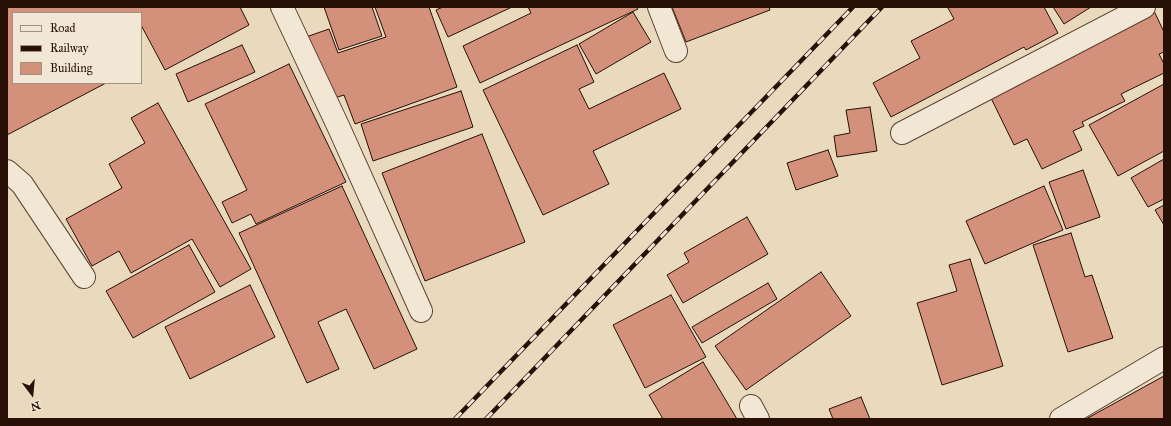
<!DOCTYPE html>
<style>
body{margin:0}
#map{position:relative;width:1171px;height:426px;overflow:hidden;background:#eadabd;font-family:"IM FELL Great Primer",serif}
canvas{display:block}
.frame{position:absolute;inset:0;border:8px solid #291007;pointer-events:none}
.legend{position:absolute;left:12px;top:12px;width:130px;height:72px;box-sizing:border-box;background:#f1e7d4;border:1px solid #a19182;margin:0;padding:5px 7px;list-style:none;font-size:12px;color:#291007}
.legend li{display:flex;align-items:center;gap:8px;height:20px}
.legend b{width:20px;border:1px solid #a19182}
.north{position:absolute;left:12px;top:374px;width:40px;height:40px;-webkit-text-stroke:3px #f1e7d4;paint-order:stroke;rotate:164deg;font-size:11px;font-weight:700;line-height:16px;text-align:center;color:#291007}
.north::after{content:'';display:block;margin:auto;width:14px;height:18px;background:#291007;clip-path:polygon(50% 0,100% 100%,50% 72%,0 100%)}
</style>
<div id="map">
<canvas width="1171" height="426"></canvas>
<div class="frame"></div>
<ul class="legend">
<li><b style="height:5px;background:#f1e7d4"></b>Road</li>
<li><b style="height:5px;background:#291007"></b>Railway</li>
<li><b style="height:11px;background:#d3907b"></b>Building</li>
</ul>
<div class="north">N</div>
</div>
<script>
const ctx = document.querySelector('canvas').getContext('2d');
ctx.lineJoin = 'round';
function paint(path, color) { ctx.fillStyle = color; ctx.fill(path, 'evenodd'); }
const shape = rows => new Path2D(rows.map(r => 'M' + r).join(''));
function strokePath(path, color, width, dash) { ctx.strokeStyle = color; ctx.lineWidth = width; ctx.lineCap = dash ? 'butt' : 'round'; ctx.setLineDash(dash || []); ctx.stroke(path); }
const building = shape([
 [7,7,240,7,249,25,165,70,141,25,141,13,135,13,134,12,133,13,13,13,13,83,106,83,7,135,7,7],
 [324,7,372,7,382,36,339,50,324,7],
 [375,7,429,7,457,87,355,124,344,95,328,100,306,37,329,29,338,53,386,37,375,7],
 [443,7,512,7,448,37,436,10,443,7],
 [528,7,637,7,638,9,480,83,463,46,531,13,528,7],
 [672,7,769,7,770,10,686,42,672,7],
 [949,7,1044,7,1058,33,1026,50,1024,47,891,117,873,83,920,58,911,41,954,19,948,8,949,7],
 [1053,7,1091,7,1064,24,1053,7],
 [1154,11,1164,32,1164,52,1159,54,1164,64,1164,73,1121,94,1125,101,1082,122,1084,126,1073,131,1082,150,1042,169,1027,139,1014,145,989,94,1154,11],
 [633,12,651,42,596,74,579,44,633,12],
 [242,45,255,72,188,102,176,74,242,45],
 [577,45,594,82,579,89,589,109,664,73,681,109,593,151,609,184,543,215,483,90,577,45],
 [289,64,346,182,256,224,251,214,232,223,222,202,247,190,205,104,289,64],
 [1164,84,1164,151,1118,176,1089,125,1164,84],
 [461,91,473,127,373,161,361,124,461,91],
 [158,103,251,269,220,287,192,239,131,273,119,251,92,266,66,219,122,188,109,164,145,143,131,118,158,103],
 [870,107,877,151,837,157,834,136,850,133,846,110,870,107],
 [482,134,525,242,425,281,382,173,482,134],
 [828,150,838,176,796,190,787,163,828,150],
 [1164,159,1164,199,1148,207,1131,178,1164,159],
 [1083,170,1100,217,1066,229,1049,182,1083,170],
 [342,186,417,349,374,369,346,309,318,322,339,369,307,383,239,233,342,186],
 [1044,186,1063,230,985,264,966,221,1044,186],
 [1164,205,1164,225,1155,210,1164,205],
 [747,217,768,254,683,303,667,275,689,262,684,253,747,217],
 [1071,233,1085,277,1092,275,1113,338,1068,352,1033,245,1071,233],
 [189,245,215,292,133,338,106,291,189,245],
 [970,259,1003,366,942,385,917,303,957,291,949,265,970,259],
 [821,272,851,316,746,390,715,346,821,272],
 [768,283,777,299,702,343,692,327,768,283],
 [250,285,275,337,190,379,165,327,250,285],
 [671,295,706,357,645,388,613,325,671,295],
 [703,362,737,419,663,419,649,395,703,362],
 [1164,376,1164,419,1086,419,1164,376],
 [861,397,870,419,833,419,829,409,861,397]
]);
paint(building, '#d3907b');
strokePath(building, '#291007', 1);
const street = shape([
 [282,7,339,128,421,311],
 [659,7,676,51],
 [902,133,1144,7],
 [7,171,22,184,84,277],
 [751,406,758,419],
 [1061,419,1164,358]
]);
strokePath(street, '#594234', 24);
strokePath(street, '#f1e7d4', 22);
const rail = shape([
 [455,419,853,7],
 [486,419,882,7]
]);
strokePath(rail, '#291007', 4.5);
strokePath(rail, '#f1e7d4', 3, [9]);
</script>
